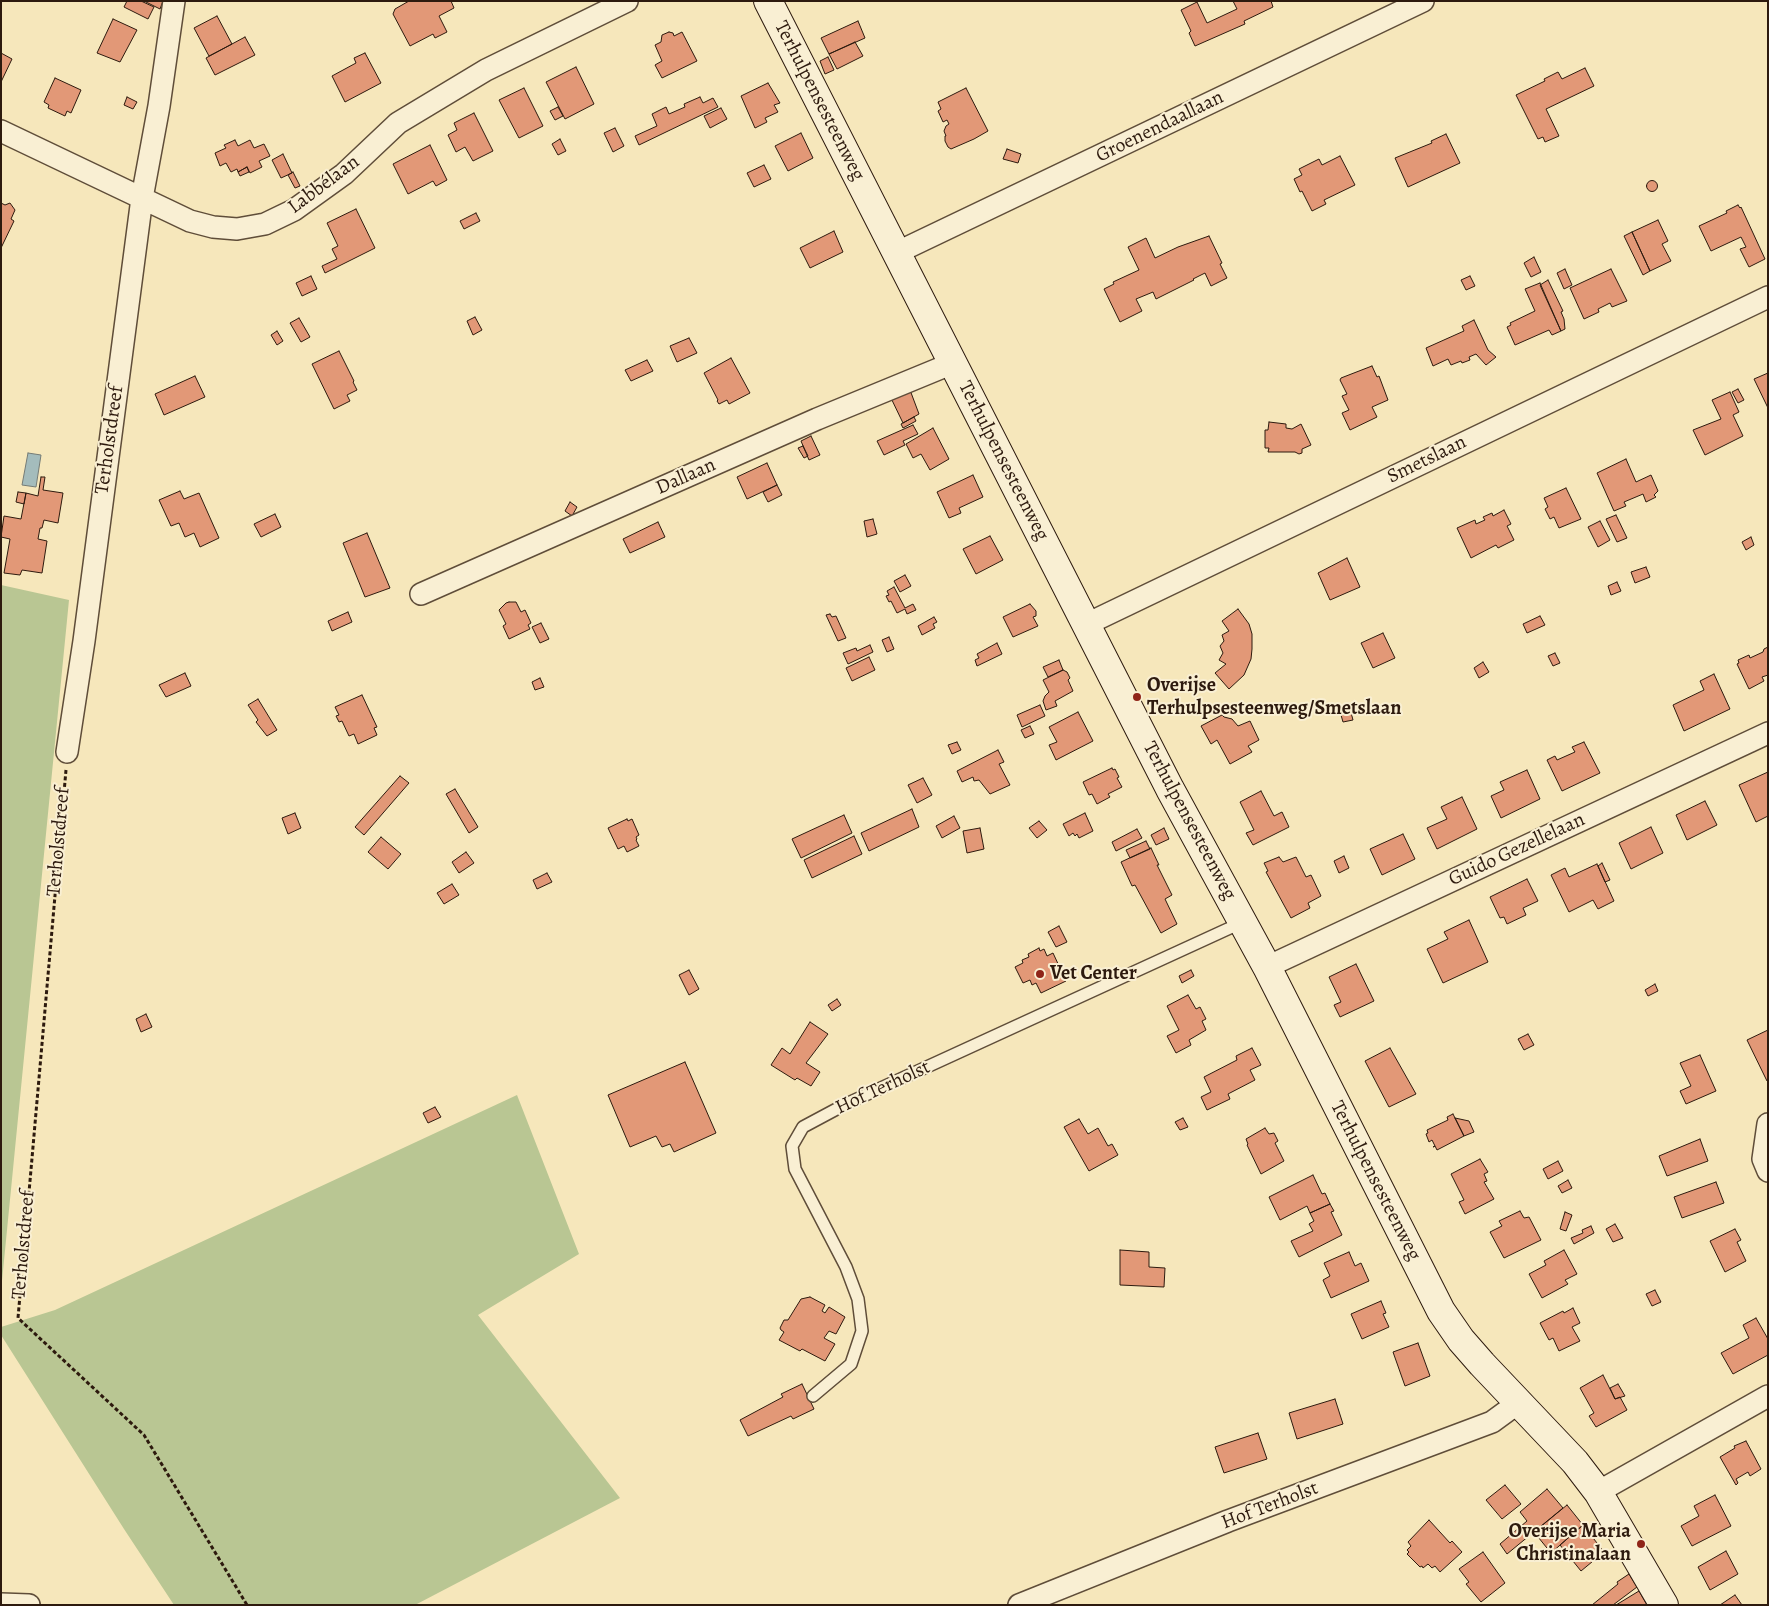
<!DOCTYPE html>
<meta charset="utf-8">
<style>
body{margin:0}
#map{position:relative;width:1769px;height:1606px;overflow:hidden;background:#f6e7bb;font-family:Alegreya,serif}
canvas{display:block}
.frame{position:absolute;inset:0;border:2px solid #2d1a0e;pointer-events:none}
</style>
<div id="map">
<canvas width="1769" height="1606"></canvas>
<div class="frame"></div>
</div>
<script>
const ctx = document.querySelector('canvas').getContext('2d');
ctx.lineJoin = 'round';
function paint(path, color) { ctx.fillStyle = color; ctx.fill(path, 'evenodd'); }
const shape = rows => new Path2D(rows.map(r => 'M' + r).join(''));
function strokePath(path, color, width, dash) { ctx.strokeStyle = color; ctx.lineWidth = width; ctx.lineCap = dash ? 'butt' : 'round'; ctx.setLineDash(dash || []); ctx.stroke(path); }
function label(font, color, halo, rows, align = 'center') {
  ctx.font = font + ' Alegreya,serif'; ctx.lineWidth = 4; ctx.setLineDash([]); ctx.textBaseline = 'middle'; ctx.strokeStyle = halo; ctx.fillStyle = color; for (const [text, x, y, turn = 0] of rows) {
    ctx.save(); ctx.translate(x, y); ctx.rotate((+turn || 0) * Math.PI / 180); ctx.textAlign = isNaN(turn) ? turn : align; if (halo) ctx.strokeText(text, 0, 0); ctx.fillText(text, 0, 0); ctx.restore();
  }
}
paint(shape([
 [1,585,69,600,1,1291],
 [517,1095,579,1254,478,1315,620,1498,415,1605,174,1605,124,1529,1,1335,1,1327,55,1310]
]), '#b9c693');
const water = shape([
 [28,453,41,455,36,487,22,485,28,453]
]);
paint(water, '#a4bcbc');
strokePath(water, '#747b76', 1);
const building = shape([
 [127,1,141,1,154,7,148,19,124,7,127,1],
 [144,1,163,1,160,9,144,1],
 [409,1,451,1,454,8,439,16,447,32,435,38,433,34,410,46,393,14,395,9,409,1],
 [1233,1,1271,1,1273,7,1244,21,1245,24,1195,46,1189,33,1191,31,1181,10,1197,2,1207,23,1237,9,1233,1],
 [217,16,232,44,209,56,194,28,217,16],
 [113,19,137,30,120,62,97,53,113,19],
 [858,21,865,38,829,54,821,38,858,21],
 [669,32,673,33,674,36,682,32,697,61,662,78,655,65,662,61,655,45,661,42,662,35,669,32],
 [245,37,255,55,215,75,206,58,245,37],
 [855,42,863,56,837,69,829,54,855,42],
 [1,53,12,59,1,82,1,53],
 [365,53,381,83,345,102,332,76,356,63,354,58,365,53],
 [828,57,834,70,825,74,820,61,828,57],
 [576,67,594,104,565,119,546,82,576,67],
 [1585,68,1594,86,1546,109,1559,136,1545,142,1543,137,1538,139,1516,95,1545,81,1544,79,1558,72,1562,79,1585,68],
 [55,78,81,90,71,113,67,111,65,116,48,108,49,105,44,102,55,78],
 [768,83,780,103,774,105,778,112,765,118,767,122,755,128,741,96,768,83],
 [524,88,543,126,519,138,499,100,524,88],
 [966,88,988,131,974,139,951,149,948,147,945,141,945,136,946,136,944,131,946,126,949,124,947,120,943,122,938,111,941,109,938,102,966,88],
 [127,97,137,102,133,109,124,105,127,97],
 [700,97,703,103,713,98,718,107,639,145,635,136,657,126,652,114,666,107,669,114,685,107,684,104,700,97],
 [558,107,563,116,555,120,550,111,558,107],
 [721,108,727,119,710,128,704,116,721,108],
 [474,113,493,151,473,161,465,147,456,152,448,135,457,130,454,123,474,113],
 [615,128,624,146,613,152,604,133,615,128],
 [801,133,813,158,788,171,775,146,801,133],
 [1446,134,1460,163,1408,187,1395,158,1432,143,1431,141,1446,134],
 [560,139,566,151,558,155,552,144,560,139],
 [235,140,238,146,250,140,254,148,264,144,270,156,259,161,262,167,250,173,247,167,238,172,237,169,231,172,226,163,220,166,215,153,226,148,224,145,235,140],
 [430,145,447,180,436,186,433,181,408,194,393,164,430,145],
 [1007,149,1021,154,1018,163,1003,159,1007,149],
 [283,154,292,173,281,178,272,160,283,154],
 [1340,156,1355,185,1324,200,1326,204,1312,211,1302,191,1300,192,1294,179,1302,175,1299,169,1319,159,1322,165,1340,156],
 [764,165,771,179,754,187,747,173,764,165],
 [247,167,249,172,240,176,238,172,247,167],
 [293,172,300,186,295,188,288,175,293,172],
 '1646.5 186a5.5 5.5 0 1 1 11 0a5.5 5.5 0 1 1-11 0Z',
 [1,203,5,205,10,203,15,210,11,219,14,221,1,248,1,203],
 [1738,205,1740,208,1741,207,1765,259,1749,267,1740,249,1746,247,1741,237,1711,251,1699,226,1727,213,1726,211,1738,205],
 [356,209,375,248,325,273,322,266,337,259,332,249,338,246,327,223,356,209],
 [476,213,480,221,464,229,460,221,476,213],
 [1658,220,1668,241,1662,244,1671,261,1650,271,1632,232,1658,220],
 [834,231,843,252,810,268,800,248,834,231],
 [1632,232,1650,271,1643,275,1624,236,1632,232],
 [1209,236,1222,263,1220,264,1227,278,1211,286,1205,273,1193,279,1194,280,1156,299,1153,292,1136,299,1142,311,1120,322,1104,289,1114,284,1113,282,1139,270,1128,247,1146,238,1155,258,1178,247,1209,236],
 [1534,257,1541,272,1531,277,1524,263,1534,257],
 [1565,269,1572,285,1564,289,1557,273,1565,269],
 [1611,269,1627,301,1612,307,1610,303,1598,309,1599,312,1584,319,1570,288,1611,269],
 [311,276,317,289,302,296,296,283,311,276],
 [1470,276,1475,286,1466,290,1461,280,1470,276],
 [1548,280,1563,311,1561,312,1564,319,1565,329,1561,331,1540,285,1548,280],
 [1540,283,1561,331,1552,335,1549,330,1515,345,1507,327,1511,325,1510,323,1535,311,1525,289,1540,283],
 [475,317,482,330,473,335,467,321,475,317],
 [299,318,310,337,301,342,290,323,299,318],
 [1474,320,1488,350,1496,357,1486,365,1476,354,1469,357,1470,360,1462,363,1461,361,1451,365,1448,359,1433,366,1426,348,1464,331,1462,326,1474,320],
 [277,331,283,341,277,345,271,335,277,331],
 [689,338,697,353,677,362,670,346,689,338],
 [339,351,354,381,353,382,357,390,347,395,350,401,334,409,312,364,339,351],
 [731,358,750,393,729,404,727,400,719,404,717,401,718,400,704,373,731,358],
 [647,360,653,371,631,381,625,370,647,360],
 [1372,366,1377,377,1379,376,1388,400,1372,407,1377,417,1350,430,1342,413,1349,410,1342,396,1347,394,1340,380,1341,378,1372,366],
 [1768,373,1768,408,1754,379,1768,373],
 [195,376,205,397,164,415,155,394,195,376],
 [1738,389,1744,400,1738,403,1732,392,1738,389],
 [910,390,919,414,903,423,890,396,910,390],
 [1730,392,1739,412,1733,415,1743,436,1705,455,1693,430,1721,419,1712,400,1730,392],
 [914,417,916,421,903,428,901,424,914,417],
 [1269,422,1286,424,1286,428,1292,429,1301,424,1311,445,1302,449,1302,453,1299,454,1295,452,1268,452,1269,448,1265,448,1265,430,1268,430,1269,422],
 [913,425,918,434,903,441,905,445,884,455,877,441,913,425],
 [933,428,949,459,930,470,921,454,913,458,906,444,933,428],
 [811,436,820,455,809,460,801,441,811,436],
 [803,446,808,456,804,458,798,448,803,446],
 [1626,459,1636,482,1651,475,1658,491,1654,495,1656,497,1646,502,1643,494,1624,502,1626,506,1614,511,1597,473,1626,459],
 [767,463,777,485,747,499,737,477,767,463],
 [973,475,983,497,959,508,961,513,949,518,937,492,973,475],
 [41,477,45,477,43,490,63,493,58,523,44,520,42,528,40,528,38,539,47,541,42,573,22,570,20,575,4,573,10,539,1,537,4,516,21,519,26,493,38,496,41,477],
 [777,485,782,495,768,502,763,492,777,485],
 [1566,488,1581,519,1559,528,1554,517,1550,519,1545,509,1548,507,1544,498,1566,488],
 [180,491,184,499,199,493,219,538,200,547,194,533,185,537,179,523,171,526,159,500,180,491],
 [18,492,26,493,24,504,16,502,18,492],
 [570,502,577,507,572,516,565,511,570,502],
 [1504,510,1511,524,1507,526,1514,540,1498,548,1496,545,1471,558,1457,528,1475,520,1476,524,1485,520,1483,517,1492,513,1493,516,1504,510],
 [275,514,281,527,261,537,254,524,275,514],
 [1616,515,1627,538,1617,542,1606,519,1616,515],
 [873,519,877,534,867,537,864,521,873,519],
 [1600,521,1610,540,1598,547,1588,527,1600,521],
 [658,522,665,537,630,553,623,539,658,522],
 [367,533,390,588,365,597,343,543,367,533],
 [990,536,1003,560,976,574,963,549,990,536],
 [1751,537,1754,545,1746,550,1742,542,1751,537],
 [1347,558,1360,587,1330,600,1318,573,1347,558],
 [1646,567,1650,577,1635,583,1631,572,1646,567],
 [905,575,911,586,900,592,894,581,905,575],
 [1617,582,1621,591,1611,595,1608,586,1617,582],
 [894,587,905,608,913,604,916,610,907,614,905,609,897,613,891,601,889,602,886,596,889,595,887,591,894,587],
 [509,602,516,602,521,612,525,610,531,623,528,625,530,629,509,639,503,626,506,624,499,610,506,603,509,602],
 [1030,604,1036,611,1036,616,1033,617,1038,626,1013,637,1003,617,1030,604],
 [1238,609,1249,624,1252,634,1252,649,1251,659,1244,675,1229,689,1215,673,1226,664,1219,660,1223,653,1220,646,1224,641,1222,635,1229,631,1222,621,1238,609],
 [348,612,352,622,332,631,328,621,348,612],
 [830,614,832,617,836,616,846,638,838,641,826,615,830,614],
 [1540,616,1545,625,1527,633,1523,624,1540,616],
 [934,617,937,622,933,624,935,628,922,635,918,626,934,617],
 [541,623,549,639,540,643,532,627,541,623],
 [1383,633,1395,658,1373,668,1361,643,1383,633],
 [889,637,894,649,887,652,882,640,889,637],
 [997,643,1002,654,977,666,975,660,979,658,977,654,997,643],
 [870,645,873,652,848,664,843,653,856,648,857,651,870,645],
 [1768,647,1768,675,1762,677,1764,681,1749,689,1737,664,1739,663,1738,660,1749,655,1750,658,1763,652,1764,649,1768,647],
 [1555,653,1560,663,1553,666,1548,656,1555,653],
 [869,657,875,670,852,681,846,668,869,657],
 [1059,660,1063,670,1048,677,1043,667,1059,660],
 [1483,662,1489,672,1479,678,1474,668,1483,662],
 [1063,670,1067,672,1070,678,1068,680,1073,691,1055,701,1057,706,1046,710,1043,701,1045,696,1049,692,1043,680,1063,670],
 [185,673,191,686,166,697,159,685,185,673],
 [1714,674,1730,709,1684,731,1673,705,1704,690,1700,681,1714,674],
 [540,678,544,687,535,690,532,682,540,678],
 [362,695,377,727,374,728,377,735,358,744,354,734,349,736,342,721,339,722,336,716,339,715,335,707,362,695],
 [258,699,277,730,267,736,256,722,258,720,248,705,258,699],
 [1040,705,1045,716,1022,727,1017,715,1040,705],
 [1349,705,1353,720,1343,722,1339,708,1349,705],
 [1078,712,1093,741,1056,760,1049,745,1057,742,1049,727,1078,712],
 [1222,715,1224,717,1232,719,1238,726,1250,721,1259,740,1248,746,1252,752,1230,764,1217,740,1211,744,1201,726,1222,715],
 [1030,726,1034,734,1025,738,1021,730,1030,726],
 [957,742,961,750,952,754,948,745,957,742],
 [1584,742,1600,773,1562,791,1547,760,1555,756,1557,760,1575,752,1572,747,1584,742],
 [998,750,1004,762,999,764,1010,785,990,794,979,780,974,781,973,777,962,782,957,771,998,750],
 [1112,768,1113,770,1115,769,1119,777,1117,778,1122,787,1108,794,1110,797,1097,804,1092,794,1089,795,1083,782,1112,768],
 [1527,770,1540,799,1501,818,1491,796,1504,790,1500,782,1527,770],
 [1768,772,1768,816,1756,822,1739,785,1768,772],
 [400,776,409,783,364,835,355,827,400,776],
 [923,778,932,795,917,803,908,785,923,778],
 [455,789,478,827,469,833,446,794,455,789],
 [1261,791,1274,816,1282,812,1289,827,1253,845,1246,833,1254,830,1240,802,1261,791],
 [1462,797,1477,829,1437,849,1427,828,1447,819,1441,807,1462,797],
 [1705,801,1717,825,1687,840,1676,815,1705,801],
 [912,809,919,827,869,851,861,833,912,809],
 [295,813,301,828,288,834,282,818,295,813],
 [1085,813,1093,831,1079,838,1077,834,1075,836,1073,833,1069,836,1063,824,1085,813],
 [844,815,852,833,801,858,792,839,844,815],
 [954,816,960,828,942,838,936,826,954,816],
 [627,819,628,821,632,819,639,835,636,837,637,839,636,840,639,846,627,852,624,846,618,849,608,828,627,819],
 [1039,821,1047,830,1037,838,1029,828,1039,821],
 [1651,827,1663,853,1631,869,1619,843,1651,827],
 [980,828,984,849,967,853,963,831,980,828],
 [1164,828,1169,839,1156,845,1151,835,1164,828],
 [1137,829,1142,838,1116,851,1112,842,1137,829],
 [1403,834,1415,859,1382,875,1370,849,1403,834],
 [854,836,862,854,812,878,804,860,854,836],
 [381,837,401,854,388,869,368,852,381,837],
 [1146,841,1150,849,1130,858,1126,850,1146,841],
 [1151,848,1159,865,1157,865,1172,895,1165,899,1177,924,1161,933,1135,885,1132,886,1121,862,1151,848],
 [466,852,474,863,459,873,452,862,466,852],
 [1344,856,1349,868,1339,873,1334,861,1344,856],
 [1279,857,1283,862,1296,857,1306,877,1311,875,1321,896,1308,903,1310,908,1291,918,1266,872,1268,871,1264,863,1279,857],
 [1602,863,1610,880,1605,882,1598,866,1602,863],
 [1597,864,1614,901,1598,909,1593,900,1569,912,1551,875,1565,868,1569,877,1597,864],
 [547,873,552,882,537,889,533,880,547,873],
 [1527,879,1538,901,1523,908,1526,915,1507,924,1504,917,1500,918,1490,897,1527,879],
 [452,884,459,895,444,904,437,893,452,884],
 [1469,920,1488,962,1443,983,1427,949,1448,939,1444,932,1469,920],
 [1059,926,1067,942,1056,947,1048,932,1059,926],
 [1039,948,1040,951,1044,949,1047,956,1053,953,1066,981,1041,993,1036,983,1032,985,1030,980,1023,983,1015,967,1023,963,1022,960,1029,957,1028,954,1039,948],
 [1356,964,1374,1001,1340,1017,1334,1005,1341,1002,1329,977,1356,964],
 [689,970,699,989,689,995,679,975,689,970],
 [1191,970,1194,976,1182,983,1179,976,1191,970],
 [1655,984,1658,991,1648,996,1645,990,1655,984],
 [1188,995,1196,1009,1200,1007,1206,1019,1202,1021,1206,1030,1189,1040,1191,1045,1176,1053,1167,1036,1179,1030,1167,1006,1188,995],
 [837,999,841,1005,832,1011,828,1005,837,999],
 [146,1014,152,1027,141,1032,136,1019,146,1014],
 [810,1022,828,1034,806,1063,820,1072,811,1086,797,1078,795,1080,771,1065,782,1048,790,1054,810,1022],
 [1768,1030,1768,1081,1767,1081,1747,1040,1768,1030],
 [1528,1034,1534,1045,1524,1050,1518,1039,1528,1034],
 [1252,1048,1261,1065,1250,1070,1255,1080,1228,1094,1230,1099,1207,1110,1201,1097,1211,1092,1204,1077,1237,1060,1236,1056,1252,1048],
 [1390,1048,1416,1094,1389,1107,1365,1061,1390,1048],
 [1700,1055,1716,1091,1686,1104,1680,1091,1691,1086,1680,1063,1700,1055],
 [685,1062,716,1133,674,1152,670,1144,662,1147,656,1136,630,1147,608,1095,685,1062],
 [435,1107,441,1117,428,1123,423,1113,435,1107],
 [1453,1114,1464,1136,1437,1150,1435,1146,1433,1147,1435,1146,1432,1140,1429,1142,1426,1134,1428,1133,1427,1130,1448,1120,1447,1117,1453,1114],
 [1183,1118,1188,1127,1180,1130,1175,1122,1183,1118],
 [1455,1118,1469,1121,1474,1132,1464,1136,1455,1118],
 [1079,1119,1088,1134,1098,1128,1108,1146,1112,1144,1118,1155,1089,1171,1064,1127,1079,1119],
 [1265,1128,1269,1134,1274,1133,1278,1141,1275,1143,1284,1161,1261,1174,1247,1145,1248,1144,1246,1139,1265,1128],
 [1700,1139,1708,1161,1667,1176,1659,1156,1700,1139],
 [1480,1159,1488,1172,1484,1174,1487,1181,1484,1182,1494,1199,1465,1214,1459,1202,1464,1200,1451,1174,1480,1159],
 [1558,1161,1563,1171,1548,1179,1543,1169,1558,1161],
 [1313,1175,1322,1194,1325,1193,1330,1204,1310,1213,1307,1206,1280,1220,1269,1197,1313,1175],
 [1568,1180,1572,1188,1562,1193,1558,1186,1568,1180],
 [1716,1182,1724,1203,1682,1218,1674,1197,1716,1182],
 [1330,1204,1334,1211,1331,1212,1342,1235,1299,1257,1291,1241,1313,1231,1309,1224,1314,1221,1310,1213,1330,1204],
 [1520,1211,1524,1218,1529,1217,1541,1240,1504,1258,1490,1232,1502,1226,1499,1221,1520,1211],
 [1565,1212,1572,1215,1566,1231,1560,1229,1565,1212],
 [1615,1224,1623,1238,1613,1242,1606,1229,1615,1224],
 [1591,1226,1594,1233,1574,1244,1571,1238,1583,1233,1582,1230,1591,1226],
 [1735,1229,1741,1240,1737,1242,1746,1261,1725,1272,1710,1241,1735,1229],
 [1120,1250,1149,1252,1149,1267,1165,1268,1164,1287,1120,1285,1120,1250],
 [1564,1250,1577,1274,1565,1280,1568,1284,1542,1298,1529,1274,1546,1265,1544,1261,1564,1250],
 [1349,1252,1355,1266,1361,1263,1369,1281,1331,1298,1323,1280,1330,1276,1324,1263,1349,1252],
 [1655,1290,1661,1302,1652,1306,1646,1294,1655,1290],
 [810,1297,825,1305,822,1311,825,1313,829,1307,845,1317,836,1334,829,1331,824,1338,835,1344,825,1361,802,1349,800,1351,779,1340,784,1332,781,1330,780,1328,784,1320,788,1320,801,1299,810,1297],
 [1381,1301,1386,1313,1383,1314,1389,1327,1362,1339,1351,1314,1381,1301],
 [1573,1308,1580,1323,1572,1327,1580,1341,1559,1351,1553,1338,1549,1340,1540,1323,1563,1311,1564,1313,1573,1308],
 [1756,1318,1768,1339,1768,1355,1733,1374,1721,1353,1749,1338,1743,1325,1756,1318],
 [1418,1343,1430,1376,1405,1386,1393,1352,1418,1343],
 [1603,1375,1615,1399,1620,1397,1627,1410,1596,1427,1589,1416,1594,1413,1580,1388,1603,1375],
 [802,1384,814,1409,793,1419,791,1416,748,1436,740,1420,783,1397,781,1394,802,1384],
 [1618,1384,1625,1396,1615,1399,1610,1388,1618,1384],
 [1335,1399,1343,1424,1297,1439,1289,1413,1335,1399],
 [1258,1433,1267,1459,1224,1473,1215,1447,1258,1433],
 [1746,1441,1761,1469,1750,1476,1748,1472,1736,1479,1738,1483,1736,1485,1720,1457,1735,1448,1734,1446,1746,1441],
 [1505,1485,1521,1504,1502,1519,1486,1500,1505,1485],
 [1547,1489,1563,1508,1507,1554,1500,1544,1527,1521,1520,1512,1547,1489],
 [1715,1495,1731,1526,1692,1546,1681,1526,1699,1516,1694,1506,1715,1495],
 [1567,1505,1583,1525,1551,1553,1534,1532,1567,1505],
 [1429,1520,1450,1543,1452,1541,1462,1552,1440,1572,1435,1566,1432,1568,1428,1564,1423,1568,1422,1566,1420,1567,1407,1554,1409,1552,1407,1550,1411,1546,1408,1542,1429,1520],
 [1583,1525,1604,1552,1581,1571,1560,1545,1583,1525],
 [1726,1551,1738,1574,1710,1590,1698,1567,1726,1551],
 [1483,1552,1505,1583,1481,1602,1466,1584,1469,1582,1459,1569,1483,1552],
 [1629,1574,1637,1587,1613,1605,1592,1605,1618,1584,1617,1582,1629,1574],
 [1639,1591,1647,1605,1616,1605,1639,1591],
 [1735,1595,1742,1605,1720,1605,1735,1595]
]);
paint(building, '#e29877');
strokePath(building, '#2d1a0e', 1);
const lane = shape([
 [813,1396,851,1364,862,1331,858,1299,846,1267,795,1169,792,1146,803,1127,846,1104,1243,922]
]);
const street = shape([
 [1,131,190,221,213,227,237,229,265,224,294,210,344,174,398,123,486,70,627,1],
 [896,253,1423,1],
 [421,594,817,419,953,363],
 [1087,624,1768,297],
 [67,752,84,641,142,198,159,106,174,1],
 [1267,967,1768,733],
 [1768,1124,1763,1159,1768,1171],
 [1598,1492,1768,1396],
 [1,1604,29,1605],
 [1019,1605,1228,1521,1492,1422,1518,1403]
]);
const secondary = shape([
 [768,1,1170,789,1267,967,1441,1311,1461,1340,1482,1364,1575,1462,1598,1492,1664,1605]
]);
strokePath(lane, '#5f4d39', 14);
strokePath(street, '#5f4d39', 24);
strokePath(secondary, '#2d1a0e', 30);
strokePath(shape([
 [66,770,18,1318,144,1435,247,1605]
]), '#2d1a0e', 3, [4, 2.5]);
strokePath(lane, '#f9efd3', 11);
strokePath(street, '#f9efd3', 21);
strokePath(secondary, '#f9efd3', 28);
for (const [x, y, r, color] of [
 [1137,697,5,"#8f2418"],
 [1040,974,5,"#8f2418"],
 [1641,1544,5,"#8f2418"]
]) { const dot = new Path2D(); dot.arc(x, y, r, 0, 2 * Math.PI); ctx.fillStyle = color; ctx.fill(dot); strokePath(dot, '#f9efd3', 2); }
label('20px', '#2d1a0e', '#f9efd3', [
 ["Terhulpensesteenweg",819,101,63],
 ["Groenendaallaan",1160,127,-26],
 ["Labbélaan",324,185,-37],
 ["Terholstdreef",110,440,-82],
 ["Smetslaan",1427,460,-26],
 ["Terhulpensesteenweg",1003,461,63],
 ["Dallaan",686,477,-24],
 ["Terhulpensesteenweg",1189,821,62],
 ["Terholstdreef",59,842,-85],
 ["Guido Gezellelaan",1517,850,-25],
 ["Hof Terholst",883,1088,-25],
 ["Terhulpensesteenweg",1375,1181,63],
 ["Terholstdreef",24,1245,-85],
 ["Hof Terholst",1270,1506,-21]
]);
label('bold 20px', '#2d1a0e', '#f9efd3', [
 ["Overijse",1147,686],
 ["Terhulpsesteenweg/Smetslaan",1147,709],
 ["Vet Center",1050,974],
 ["Overijse Maria",1631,1532,"right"],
 ["Christinalaan",1631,1555,"right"]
], 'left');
</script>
